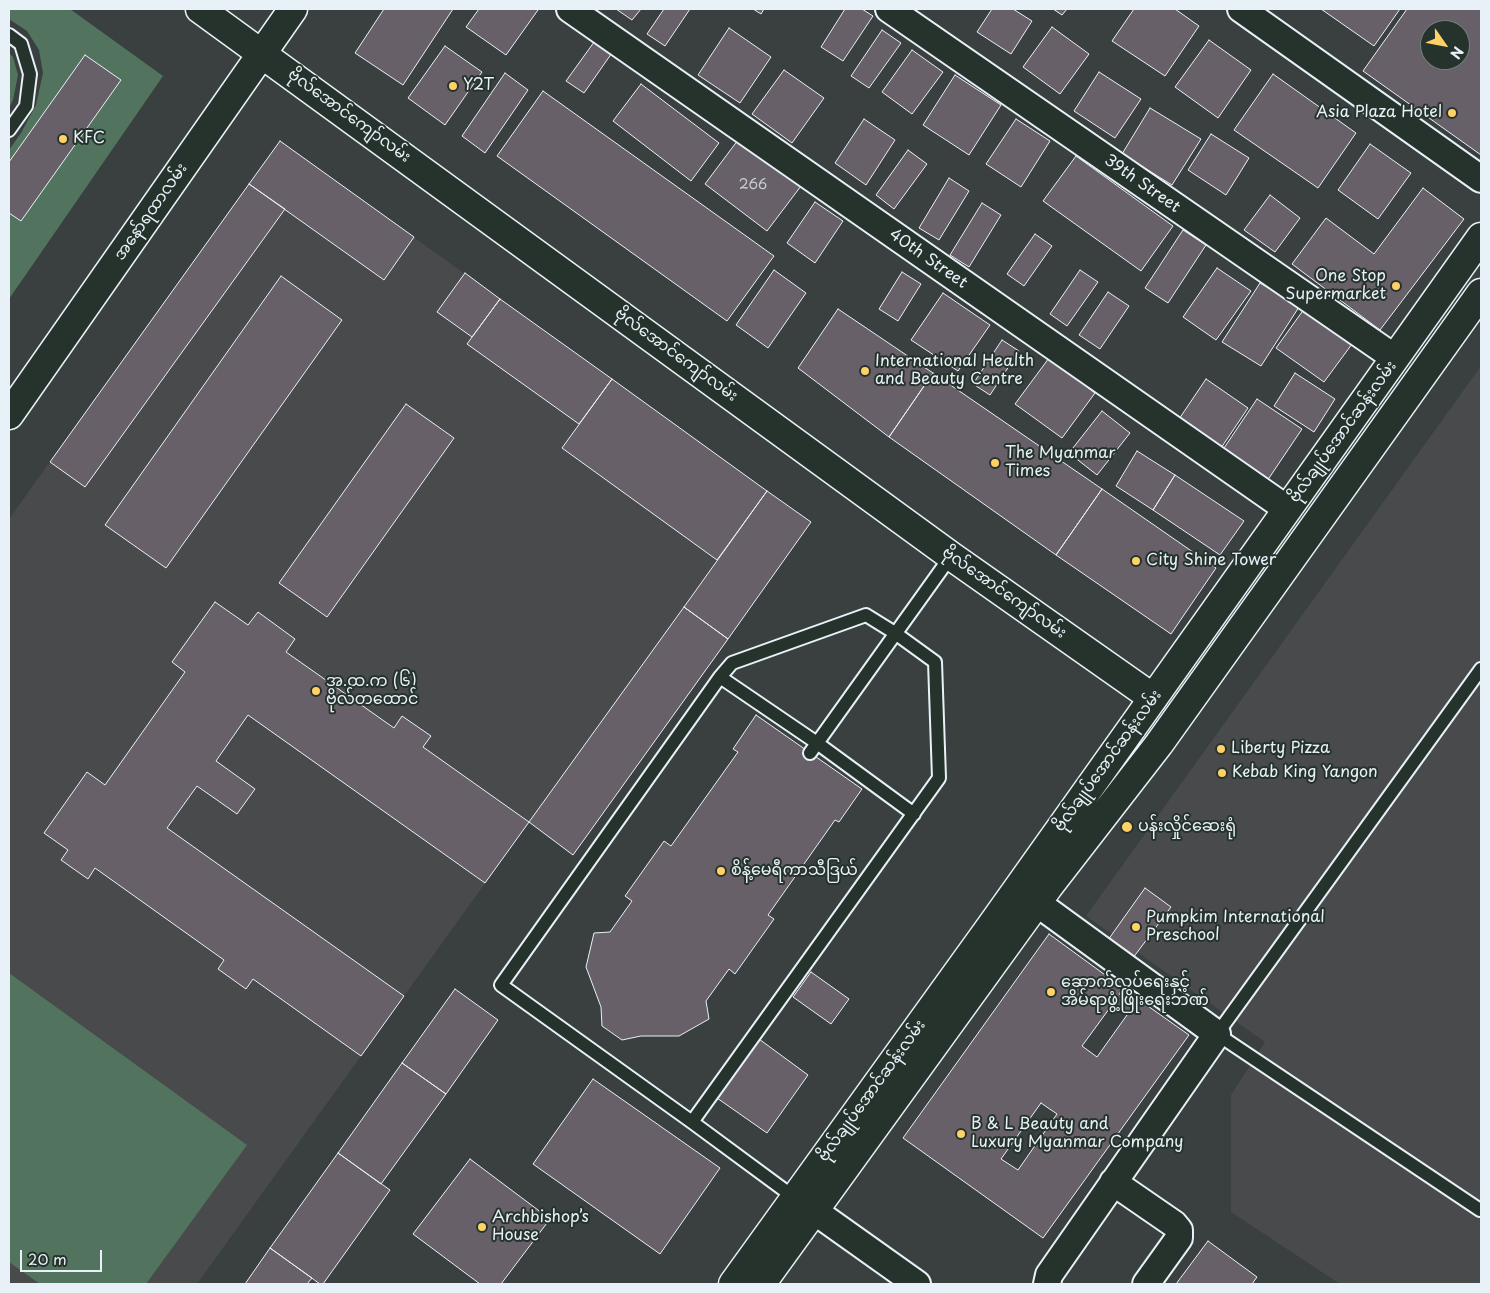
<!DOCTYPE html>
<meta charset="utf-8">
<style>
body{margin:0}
#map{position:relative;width:1490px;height:1293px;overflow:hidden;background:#3a403f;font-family:"Playpen Sans",sans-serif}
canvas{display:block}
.frame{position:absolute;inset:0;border:10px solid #e8f1f8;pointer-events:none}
.north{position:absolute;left:1420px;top:20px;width:50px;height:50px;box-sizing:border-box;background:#26332d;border:1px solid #747f7e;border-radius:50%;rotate:123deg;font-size:14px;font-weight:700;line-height:20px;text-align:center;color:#e8f1f8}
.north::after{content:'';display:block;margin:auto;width:18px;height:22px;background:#ffd166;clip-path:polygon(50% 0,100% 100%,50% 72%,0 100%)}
.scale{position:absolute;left:20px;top:1250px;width:82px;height:22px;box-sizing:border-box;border:2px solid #e8f1f8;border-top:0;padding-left:6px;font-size:15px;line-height:18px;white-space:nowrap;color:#e8f1f8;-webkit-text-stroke:4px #26332d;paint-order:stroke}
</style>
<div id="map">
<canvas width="1490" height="1293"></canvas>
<div class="frame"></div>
<div class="north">N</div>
<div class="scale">20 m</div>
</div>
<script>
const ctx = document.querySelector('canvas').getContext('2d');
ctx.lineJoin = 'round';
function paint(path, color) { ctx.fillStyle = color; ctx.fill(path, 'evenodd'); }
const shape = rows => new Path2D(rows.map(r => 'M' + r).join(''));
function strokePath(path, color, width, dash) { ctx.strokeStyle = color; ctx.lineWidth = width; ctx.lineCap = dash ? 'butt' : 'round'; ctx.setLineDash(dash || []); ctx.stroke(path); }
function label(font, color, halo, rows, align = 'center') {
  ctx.font = font + ' "Playpen Sans","Noto Sans Myanmar",sans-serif'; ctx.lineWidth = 4; ctx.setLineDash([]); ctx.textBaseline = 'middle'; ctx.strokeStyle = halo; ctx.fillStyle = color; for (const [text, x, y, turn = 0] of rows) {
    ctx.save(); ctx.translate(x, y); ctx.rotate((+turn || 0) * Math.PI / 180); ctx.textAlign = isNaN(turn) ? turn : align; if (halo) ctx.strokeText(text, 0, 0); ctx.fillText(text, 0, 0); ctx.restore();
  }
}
paint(shape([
 [280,141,767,491,197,1284,13,1284,9,1281,9,519],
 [1481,366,1481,1284,1340,1284,1231,1212,1231,1095,1265,1042,1086,916]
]), '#484a4b');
paint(shape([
 [9,9,70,9,163,76,9,299,9,150,21,133,36,105,43,73,39,50,27,31,9,19],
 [9,53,13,57,18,75,13,100,9,108],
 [9,973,247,1145,146,1284,40,1284,9,1262]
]), '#52735d');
const building = shape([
 [384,9,453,9,403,85,355,53,384,9],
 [479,9,537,9,538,10,506,55,466,27,479,9],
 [616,9,641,9,632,20,616,9],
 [664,9,690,9,665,46,647,34,664,9],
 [753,9,764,9,761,14,753,9],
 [845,9,862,9,873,16,843,61,821,47,845,9],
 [992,9,1013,9,1032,21,1011,54,977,32,992,9],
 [1053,9,1067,9,1062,15,1053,9],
 [1134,9,1175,9,1199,26,1165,76,1112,41,1134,9],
 [1321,9,1400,9,1374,46,1321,9],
 [1407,9,1481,9,1481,155,1363,71,1407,9],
 [1430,30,1460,30,1460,60,1430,60,1430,30],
 [1052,27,1089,54,1060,94,1023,67,1052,27],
 [729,28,771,57,740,103,698,75,729,28],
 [882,30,901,43,869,88,851,76,882,30],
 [597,38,614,50,584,93,566,81,597,38],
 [1209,40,1251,70,1218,118,1175,87,1209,40],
 [445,46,482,72,445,125,408,98,445,46],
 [912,50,943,72,912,114,882,92,912,50],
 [85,55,121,80,21,221,9,213,9,162,85,55],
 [784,70,824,98,792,143,752,114,784,70],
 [1099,72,1141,99,1115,138,1074,111,1099,72],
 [505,73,528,90,485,153,462,136,505,73],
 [1273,74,1356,133,1318,188,1234,130,1273,74],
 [955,75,1001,105,969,155,923,125,955,75],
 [641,84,719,143,691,181,613,121,641,84],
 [543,91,774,256,727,321,497,156,543,91],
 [1150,108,1201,139,1172,185,1122,154,1150,108],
 [864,119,895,140,866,185,835,163,864,119],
 [1016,119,1050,141,1021,187,986,164,1016,119],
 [1211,134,1249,158,1226,195,1188,170,1211,134],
 [738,140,801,186,767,231,705,184,738,140],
 [280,141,414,237,384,280,249,184,280,141],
 [1370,144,1411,173,1378,219,1338,190,1370,144],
 [908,150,927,164,894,209,876,195,908,150],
 [1076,156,1173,226,1141,271,1043,201,1076,156],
 [949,178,969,191,939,240,919,228,949,178],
 [249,184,285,209,85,487,50,462,249,184],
 [1423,188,1464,219,1380,330,1292,264,1326,218,1374,254,1423,188],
 [1270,195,1300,218,1275,252,1244,230,1270,195],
 [815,202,843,221,815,263,787,243,815,202],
 [982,203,1001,215,969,267,950,255,982,203],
 [1183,230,1206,245,1168,303,1145,288,1183,230],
 [1035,234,1052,246,1024,286,1007,274,1035,234],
 [1217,268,1251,291,1216,340,1183,317,1217,268],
 [774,270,806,293,768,348,736,325,774,270],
 [1080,270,1098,282,1067,326,1050,314,1080,270],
 [902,272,921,284,898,321,879,309,902,272],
 [465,273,500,299,472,337,437,312,465,273],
 [281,276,342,320,166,568,105,525,281,276],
 [1260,283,1299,307,1261,366,1222,342,1260,283],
 [1108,292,1129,306,1100,349,1079,335,1108,292],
 [943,293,990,325,958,371,911,340,943,293],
 [500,299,612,379,579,424,467,344,500,299],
 [1307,305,1355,340,1324,382,1276,348,1307,305],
 [838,309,933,373,889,437,798,368,838,309],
 [1002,340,1019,351,990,395,973,384,1002,340],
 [1049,358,1095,393,1062,438,1015,404,1049,358],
 [933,373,1102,489,1056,555,889,437,933,373],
 [1295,373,1335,399,1314,432,1274,406,1295,373],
 [612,379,767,491,717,560,562,448,612,379],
 [1206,379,1248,408,1219,451,1177,422,1206,379],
 [1257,399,1302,429,1265,484,1220,454,1257,399],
 [406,404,454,438,327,617,279,583,406,404],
 [1102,411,1130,433,1097,475,1069,453,1102,411],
 [1137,451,1175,475,1153,510,1116,486,1137,451],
 [1175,475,1244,521,1220,555,1153,510,1175,475],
 [1102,489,1216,568,1171,634,1056,555,1102,489],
 [767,491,811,522,728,639,684,607,767,491],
 [215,602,248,625,258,612,295,639,286,652,394,728,402,716,431,736,423,747,529,822,485,883,248,715,216,761,255,789,237,814,197,786,167,828,404,996,361,1056,253,979,246,989,218,969,224,960,95,868,88,879,61,860,68,850,44,833,87,772,105,785,185,672,172,662,215,602],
 [684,607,728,639,573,855,529,822,684,607],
 [756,715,862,789,839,822,835,820,768,915,774,919,735,974,729,969,706,1001,709,1019,679,1036,641,1036,622,1040,602,1026,601,1007,586,967,594,933,610,932,632,901,625,896,664,841,671,846,738,752,733,749,756,715],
 [1145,888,1171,907,1127,966,1103,947,1145,888],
 [1049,934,1123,988,1119,994,1133,1005,1138,999,1189,1035,1043,1238,903,1138,1049,934],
 [1112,1005,1127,1015,1097,1057,1082,1046,1112,1005],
 [1041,1103,1057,1114,1018,1170,1001,1159,1041,1103],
 [811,972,849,999,831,1024,793,997,811,972],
 [455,989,498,1020,446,1094,402,1063,455,989],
 [759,1039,808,1075,767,1133,717,1098,759,1039],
 [402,1063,446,1094,381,1184,338,1153,402,1063],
 [593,1079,720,1168,660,1254,533,1164,593,1079],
 [338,1153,390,1190,323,1284,320,1284,270,1248,338,1153],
 [470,1159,550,1219,501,1284,480,1284,413,1234,470,1159],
 [1208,1241,1257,1277,1252,1284,1176,1284,1208,1241],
 [270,1248,312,1278,307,1284,245,1284,270,1248]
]);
paint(building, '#686068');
strokePath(building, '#e8f1f8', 1);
const service = shape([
 [9,35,21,44,30,74,26,106,9,130],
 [720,677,817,743,914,814],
 [810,753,951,556],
 [692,1122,939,778,935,662,895,633,866,615,732,663,720,677,501,985,692,1122,795,1198],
 [1480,1210,1217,1034,1481,669]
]);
const minor = shape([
 [570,9,1287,509],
 [889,9,1395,358],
 [1241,9,1481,179],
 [1037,903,1217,1034,1049,1275,1047,1284],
 [1113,1182,1174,1224,1179,1230,1179,1238,1146,1284],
 [796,1198,917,1284]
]);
const secondary = shape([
 [200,9,951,556,1153,698],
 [9,415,293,9]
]);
const primary = shape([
 [733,1284,991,926,1481,237],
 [761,1284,1049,886,1159,744,1481,293]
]);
strokePath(service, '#e8f1f8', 16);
strokePath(minor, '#e8f1f8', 30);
strokePath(secondary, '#e8f1f8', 31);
strokePath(primary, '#e8f1f8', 31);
strokePath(service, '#26332d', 12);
strokePath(minor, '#26332d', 26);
strokePath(secondary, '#26332d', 28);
strokePath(primary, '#26332d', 28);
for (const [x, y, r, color] of [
 [453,86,5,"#ffd166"],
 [1452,113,5,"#ffd166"],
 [63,139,5,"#ffd166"],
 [1396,286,5,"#ffd166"],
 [865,371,5,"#ffd166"],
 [995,463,5,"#ffd166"],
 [1136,561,5,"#ffd166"],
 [316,691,5,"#ffd166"],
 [1221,749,5,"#ffd166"],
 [1222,773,5,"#ffd166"],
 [1127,827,6,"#ffd166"],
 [721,871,5,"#ffd166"],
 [1136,927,5,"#ffd166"],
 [1051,992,5,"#ffd166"],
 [961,1134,5,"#ffd166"],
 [482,1227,5,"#ffd166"]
]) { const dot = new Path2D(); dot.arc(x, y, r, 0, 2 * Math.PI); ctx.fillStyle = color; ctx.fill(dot); strokePath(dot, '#26332d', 2); }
label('14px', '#c8cdd4', null, [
 ["266",753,185]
]);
label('16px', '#e8f1f8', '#26332d', [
 ["Y2T",463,86],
 ["Asia Plaza Hotel",1442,113,"right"],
 ["KFC",73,139],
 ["One Stop",1386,277,"right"],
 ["Supermarket",1386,295,"right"],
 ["International Health",875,362],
 ["and Beauty Centre",875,380],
 ["The Myanmar",1005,454],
 ["Times",1005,472],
 ["City Shine Tower",1146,561],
 ["အ.ထ.က (၆)",326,682],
 ["ဗိုလ်တထောင်",326,700],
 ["Liberty Pizza",1231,749],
 ["Kebab King Yangon",1232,773],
 ["ပန်းလှိုင်ဆေးရုံ",1138,827],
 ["စိန့်မေရီကာသီဒြယ်",731,871],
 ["Pumpkim International",1146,918],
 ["Preschool",1146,936],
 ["ဆောက်လုပ်ရေးနှင့်",1061,983],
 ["အိမ်ရာဖွံ့ဖြိုးရေးဘဏ်",1061,1001],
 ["B & L Beauty and",971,1125],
 ["Luxury Myanmar Company",971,1143],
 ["Archbishop’s",492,1218],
 ["House",492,1236]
], 'left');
label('16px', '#e8f1f8', '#26332d', [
 ["ဗိုလ်အောင်ကျော်လမ်း",349,116,36],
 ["39th Street",1142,184,35],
 ["အနော်ရထာလမ်း",151,212,-55],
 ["40th Street",928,259,35],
 ["ဗိုလ်အောင်ကျော်လမ်း",676,355,36],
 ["ဗိုလ်ချုပ်အောင်ဆန်းလမ်း",1343,432,-54],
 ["ဗိုလ်အောင်ကျော်လမ်း",1004,593,35],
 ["ဗိုလ်ချုပ်အောင်ဆန်းလမ်း",1108,761,-54],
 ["ဗိုလ်ချုပ်အောင်ဆန်းလမ်း",872,1091,-54]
]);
</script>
